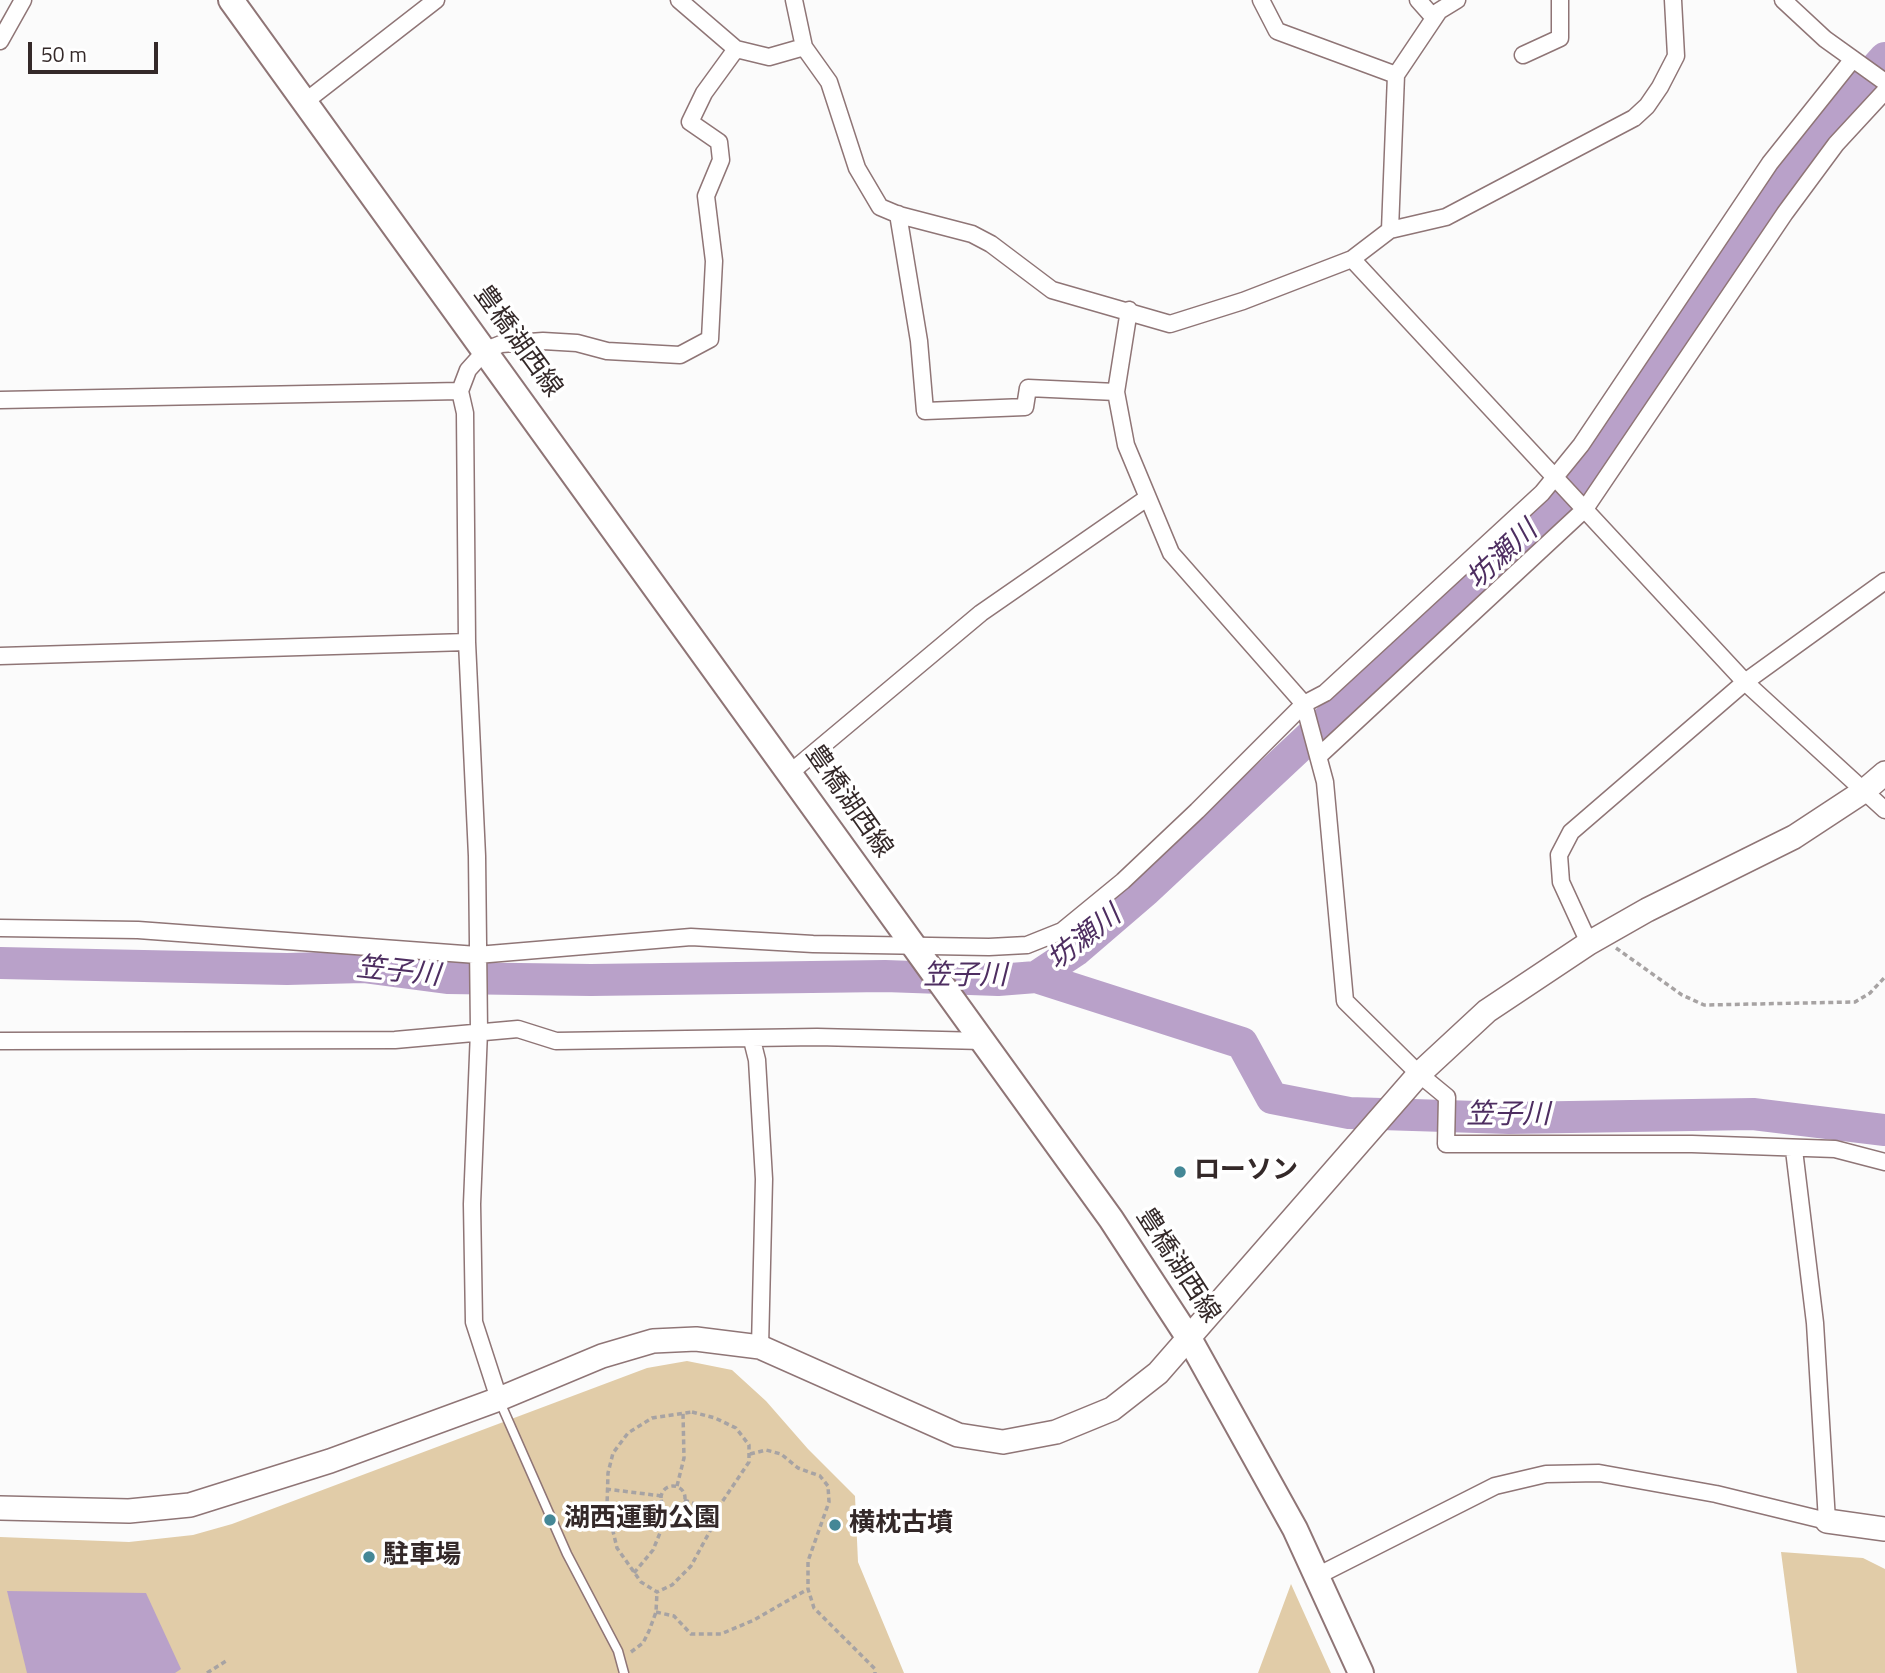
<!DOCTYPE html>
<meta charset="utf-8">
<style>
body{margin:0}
#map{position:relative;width:1885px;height:1673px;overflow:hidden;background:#fbfbfb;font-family:"Titillium Web",sans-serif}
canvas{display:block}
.scale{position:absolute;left:28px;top:42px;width:130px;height:32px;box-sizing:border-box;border:4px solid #342929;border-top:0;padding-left:9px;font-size:21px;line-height:24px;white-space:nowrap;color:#342929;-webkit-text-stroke:5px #fff;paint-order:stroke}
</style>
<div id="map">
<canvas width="1885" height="1673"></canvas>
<div class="scale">50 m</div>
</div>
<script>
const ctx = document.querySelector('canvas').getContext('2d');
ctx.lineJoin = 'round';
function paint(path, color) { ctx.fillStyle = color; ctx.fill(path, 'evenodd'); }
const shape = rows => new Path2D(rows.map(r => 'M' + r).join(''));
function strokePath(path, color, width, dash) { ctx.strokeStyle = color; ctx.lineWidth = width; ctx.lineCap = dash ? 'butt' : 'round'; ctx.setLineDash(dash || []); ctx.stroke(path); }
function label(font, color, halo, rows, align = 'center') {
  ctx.font = font + ' "Titillium Web","Noto Sans JP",sans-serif'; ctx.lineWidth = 7; ctx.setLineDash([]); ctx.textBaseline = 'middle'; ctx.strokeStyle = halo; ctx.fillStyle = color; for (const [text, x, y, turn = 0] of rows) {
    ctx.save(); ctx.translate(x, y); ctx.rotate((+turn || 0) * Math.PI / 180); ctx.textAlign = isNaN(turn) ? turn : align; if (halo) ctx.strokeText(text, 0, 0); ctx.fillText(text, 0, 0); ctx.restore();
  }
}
paint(shape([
 [687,1361,732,1370,766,1401,808,1449,855,1496,858,1562,904,1673,0,1673,0,1537,129,1542,193,1535,232,1524,647,1368],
 [1781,1552,1863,1558,1885,1569,1885,1673,1797,1673],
 [1291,1584,1331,1673,1258,1673]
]), '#e1cca8');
paint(shape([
 [7,1591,146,1593,181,1669,175,1673,27,1673]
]), '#b9a1c9');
strokePath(shape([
 [0,963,287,969,363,967,447,978,591,980,885,976,998,980,1036,977,1242,1043,1272,1098,1349,1113,1509,1118,1753,1114,1885,1130],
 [1036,977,1075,951,1146,890,1559,504,1826,124,1885,58]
]), '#b9a1c9', 32);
const lane = shape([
 [500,1402,567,1554,618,1651,624,1673]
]);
const street = shape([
 [679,0,736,49,769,57,804,47],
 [794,0,804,47,829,82,857,168,880,207,899,215,972,234,991,244,1052,290,1170,324,1243,301,1352,259,1390,230,1446,217,1634,118,1647,106,1660,87,1676,56,1673,0],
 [1261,0,1277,31,1396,75],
 [1418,0,1434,18],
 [1783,0,1825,39,1885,82],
 [0,41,23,0],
 [1523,55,1560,38,1560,0],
 [306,101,436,0],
 [898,214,919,341,925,411,1025,407,1028,388,1116,392],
 [1390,230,1396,75,1439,11,1457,0],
 [1352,259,1745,682,1885,810],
 [1129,310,1116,392,1126,445,1171,553,1304,704,1325,782,1345,1001,1419,1074,1447,1097,1446,1144,1692,1144,1835,1149,1885,1162],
 [0,400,460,391],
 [0,656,467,642],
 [1320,755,1585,509,1785,213,1836,144,1885,91],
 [791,772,981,613,1147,498],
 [0,928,138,930,477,955,691,937,813,944,989,947,1027,945,1062,931,1123,881,1197,811,1304,704,1325,693,1542,493,1581,445,1770,163,1853,59],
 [1589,943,1561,882,1559,855,1571,832,1745,682,1885,581],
 [752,1040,757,1060,764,1179,760,1347],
 [0,1041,395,1040,518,1029,556,1041,817,1037,983,1041],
 [499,1399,474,1322,472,1204,479,1031,477,856,467,642,465,413,460,391,468,370,486,350,501,344,543,341,577,343,607,351,680,355,710,339,714,261,706,196,721,160,719,142,690,122,704,93,736,49],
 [1317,1576,1495,1486,1546,1474,1599,1473,1716,1494,1827,1521,1815,1323,1794,1150]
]);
const secondary = shape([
 [0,1508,129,1511,190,1505,330,1461,499,1399,602,1356,653,1341,696,1339,760,1347,958,1435,1003,1442,1056,1432,1112,1409,1158,1373,1419,1074,1487,1011,1589,943,1647,910,1794,837,1864,791,1885,773],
 [1827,1521,1885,1529]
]);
const primary = shape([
 [231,0,1111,1219,1190,1340,1295,1529,1361,1673]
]);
strokePath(lane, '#8f7576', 11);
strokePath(street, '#8f7576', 19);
strokePath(secondary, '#8f7576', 26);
strokePath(primary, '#8f7576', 28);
strokePath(shape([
 [1616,948,1682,995,1704,1005,1855,1002,1870,993,1885,977],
 [692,1412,715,1418,736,1428,749,1445,749,1462,716,1511,710,1531,691,1566,672,1585,657,1592,641,1582,617,1548,607,1506,608,1473,613,1453,628,1433,652,1418,692,1412],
 [750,1454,766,1450,781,1454,798,1468,820,1476,828,1486,829,1502,808,1561,808,1589,814,1608,875,1669,875,1673],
 [677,1486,684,1458,683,1413],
 '661 1498a12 12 0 1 1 24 0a12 12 0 1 1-24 0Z',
 [606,1489,662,1496],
 [684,1500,716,1512],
 [634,1573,653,1550,669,1511],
 [656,1612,674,1616,691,1634,721,1634,754,1620,808,1589],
 [631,1652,643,1643,649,1631,656,1612,657,1592],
 [207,1673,226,1661]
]), '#a7a3a3', 3.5, [5, 3.5]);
strokePath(lane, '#fff', 8);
strokePath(street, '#fff', 16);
strokePath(secondary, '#fff', 23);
strokePath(primary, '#fff', 24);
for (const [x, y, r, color] of [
 [1180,1172,7,"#448796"],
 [550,1520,7,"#448796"],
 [835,1525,7,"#448796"],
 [369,1557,7,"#448796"]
]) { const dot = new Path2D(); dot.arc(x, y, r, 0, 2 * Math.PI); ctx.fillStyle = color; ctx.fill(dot); strokePath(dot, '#fff', 2.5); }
label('26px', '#342929', '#fff', [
 ["豊橋湖西線",517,342,54],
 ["豊橋湖西線",848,802,55],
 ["豊橋湖西線",1177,1266,57]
]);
label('bold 26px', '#342929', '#fff', [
 ["ローソン",1194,1172],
 ["湖西運動公園",564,1520],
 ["横枕古墳",849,1525],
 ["駐車場",383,1557]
], 'left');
label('italic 28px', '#4e2e61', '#fff', [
 ["坊瀬川",1503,556,-43],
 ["坊瀬川",1085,939,-38],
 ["笠子川",398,973,6],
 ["笠子川",965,977],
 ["笠子川",1508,1116]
]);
</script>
